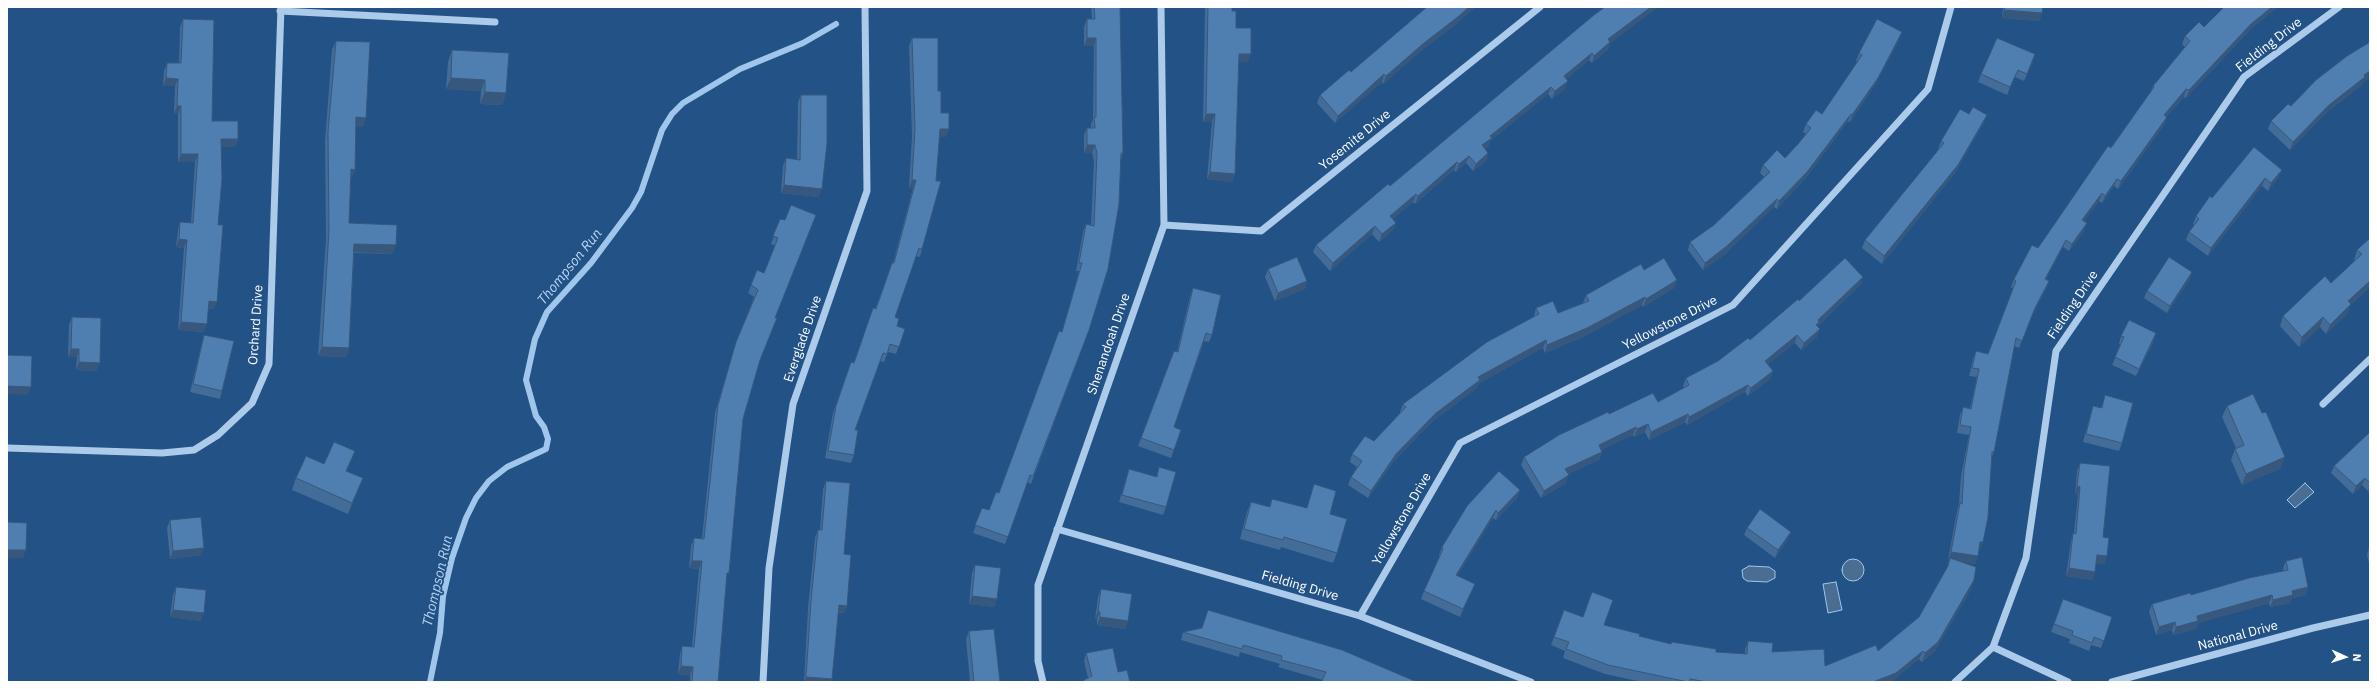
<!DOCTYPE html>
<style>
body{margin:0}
#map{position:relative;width:2377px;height:689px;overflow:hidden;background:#225286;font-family:"IBM Plex Sans",sans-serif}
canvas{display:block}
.frame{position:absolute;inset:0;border:8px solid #fff;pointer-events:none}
.north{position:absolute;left:2325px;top:637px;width:40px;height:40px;-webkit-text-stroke:3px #225286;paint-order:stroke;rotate:93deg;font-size:11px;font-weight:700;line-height:16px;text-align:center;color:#fff}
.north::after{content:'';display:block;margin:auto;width:14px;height:18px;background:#fff;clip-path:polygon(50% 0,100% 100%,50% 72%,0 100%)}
</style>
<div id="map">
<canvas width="2377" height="689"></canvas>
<div class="frame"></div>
<div class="north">N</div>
</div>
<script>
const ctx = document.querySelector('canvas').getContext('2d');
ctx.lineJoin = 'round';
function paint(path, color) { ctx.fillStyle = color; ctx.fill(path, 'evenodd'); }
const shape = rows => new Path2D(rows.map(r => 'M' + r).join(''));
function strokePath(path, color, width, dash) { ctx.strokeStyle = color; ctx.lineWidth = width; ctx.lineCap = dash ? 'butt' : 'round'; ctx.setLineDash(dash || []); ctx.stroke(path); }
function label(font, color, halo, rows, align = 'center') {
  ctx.font = font + ' "IBM Plex Sans",sans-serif'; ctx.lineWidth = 3.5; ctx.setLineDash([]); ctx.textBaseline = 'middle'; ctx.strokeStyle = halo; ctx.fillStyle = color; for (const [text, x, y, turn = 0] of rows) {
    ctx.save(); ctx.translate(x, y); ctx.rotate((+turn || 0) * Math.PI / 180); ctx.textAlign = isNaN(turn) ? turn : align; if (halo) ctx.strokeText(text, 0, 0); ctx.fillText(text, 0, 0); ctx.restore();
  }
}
const water = shape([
 [2305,483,2314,492,2295,508,2287,500,2305,483],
 '1842 570a11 11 0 1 1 22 0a11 11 0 1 1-22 0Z',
 [1749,566,1769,567,1775,571,1775,578,1767,582,1747,581,1743,578,1742,570,1749,566],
 [1836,582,1842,610,1828,613,1823,584,1836,582]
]);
paint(water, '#4a6d92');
strokePath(water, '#a0c6eb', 1);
strokePath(shape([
 [430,682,440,633,443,596,452,558,466,518,476,498,489,481,507,467,546,449,548,439,544,427,536,416,526,380,535,339,547,312,591,263,632,208,641,192,662,130,672,114,683,103,740,69,803,43,836,24]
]), '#a0c6eb', 6);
strokePath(shape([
 [280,11,495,22],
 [1164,225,1261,231,1540,7],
 [2323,404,2370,359],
 [7,448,162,453,194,450,218,435,252,403,269,364,281,7],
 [1057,529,1360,616,1531,682],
 [1360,616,1460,443,1733,305,1928,89,1951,7],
 [1993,647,2068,682],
 [763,682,769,568,793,404,867,191,865,7],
 [1043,682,1038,661,1038,585,1164,225,1161,7],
 [1955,682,1993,647,2026,558,2056,351,2244,77,2339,7],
 [2112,682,2313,628,2370,615]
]), '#accae9', 7);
paint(shape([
 [1091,7,1120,7,1123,153,1121,159,1089,330,1031,484,1027,482,1005,544,973,533,982,508,989,510,999,493,1062,332,1079,271,1076,271,1083,232,1086,224,1091,225,1094,161,1092,153,1084,153,1084,135,1087,128,1091,128,1091,124,1093,119,1094,46,1084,46,1084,27,1087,19,1092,19],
 [1205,7,1232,7,1232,11,1236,28,1248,62,1239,62,1235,174,1232,182,1207,179,1212,122,1203,122],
 [1427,7,1475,7,1456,24,1421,51,1383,84,1382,82,1335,123,1317,103,1320,95,1351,72],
 [2003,7,2043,7,2042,13,2039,21,2002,18],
 [1594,15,1610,44,1607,50,1592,63,1589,60,1566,79,1565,89,1552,99,1548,94,1490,141,1489,145,1485,149,1488,153,1486,161,1473,171,1466,163,1456,172,1454,170,1415,204,1413,202,1393,219,1396,223,1393,230,1379,242,1372,234,1330,271,1313,252,1316,245,1390,186],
 [183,19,212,121,238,139,235,147,221,147,214,309,208,309,204,332,178,330,184,248,176,247,178,230,180,222,191,223,195,162,178,162,178,114,174,114,175,86,163,86,164,71,167,63,179,63,180,27],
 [2204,27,2248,32,2186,98,2184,97,2166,117,2164,125,2118,189,2114,186,2102,203,2099,201,2084,221,2084,231,2069,251,2063,247,2046,279,2049,281,2046,289,2032,316,2019,348,2014,346,1994,452,1991,459,1980,550,1979,550,1978,556,1975,564,1963,562,1971,589,1935,651,1922,662,1919,659,1891,682,1642,682,1605,674,1563,658,1565,651,1551,645,1564,610,1604,625,1639,636,1671,644,1672,642,1716,652,1745,654,1745,650,1748,641,1772,652,1825,666,1878,651,1919,617,1946,571,1949,560,1948,560,1957,511,1959,504,1961,476,1969,435,1957,433,1960,415,1963,407,1970,408,1977,377,1969,376,1973,359,1976,351,1988,354,2013,288,2011,287,2014,279,2038,248,2150,93,2153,86,2185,47,2182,44,2185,36],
 [912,38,938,91,941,113,946,137,939,137,922,249,920,257,916,256,895,317,897,326,905,329,896,354,888,352,884,362,880,361,855,430,854,455,851,463,825,458,833,413,851,362,854,363,893,263,913,188,909,188,912,136,909,46],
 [1899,40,1875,85,1850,122,1848,121,1805,179,1777,209,1774,207,1725,254,1703,270,1688,250,1690,242,1714,225,1764,177,1760,173,1763,165,1785,158,1798,144,1806,134,1803,132,1806,124,1822,114,1858,62,1856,61,1859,53],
 [336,41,363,127,356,126,352,178,351,178,349,223,393,254,354,253,349,348,346,357,318,356,326,239,325,141,332,50],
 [2370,42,2370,77,2364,81,2362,85,2326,113,2290,150,2268,129,2271,121],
 [452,50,506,93,502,105,480,104,481,91,446,89,448,62],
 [2033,62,2024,81,2015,77,2007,95,1978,82,1981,74],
 [801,95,819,197,781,193,783,166,786,158,797,160,798,102],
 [1969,114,1987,115,1984,122,1955,173,1882,264,1862,248,1865,240,1939,149,1938,149,1941,141],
 [2254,147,2279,177,2268,191,2262,186,2208,256,2186,240,2189,232,2194,225,2193,224,2196,216,2212,198],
 [780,219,775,318,759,362,743,419,726,580,718,682,690,682,690,675,678,674,680,654,682,646,692,647,699,569,689,568,691,546,694,538,702,538,715,413,734,349,754,297,748,293,757,270,764,273,775,246,771,244],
 [2370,238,2350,306,2347,314,2326,334,2320,327,2299,347,2280,326,2283,316,2331,283,2355,261,2354,260,2357,250],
 [1268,269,1307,281,1305,289,1275,301,1265,277],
 [1644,270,1677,280,1674,288,1643,307,1642,305,1585,336,1545,353,1543,348,1479,383,1477,388,1433,421,1393,462,1368,498,1348,485,1351,477,1357,467,1350,462,1352,454,1374,441,1400,413,1400,412,1403,404,1534,317,1534,316,1536,308,1558,313,1583,303,1586,295],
 [2192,272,2189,280,2167,313,2144,298,2147,291],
 [1863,277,1860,285,1818,326,1817,337,1801,350,1795,343,1768,364,1773,371,1770,379,1748,396,1745,392,1687,425,1685,422,1649,440,1645,432,1634,437,1633,435,1601,450,1602,452,1599,460,1568,474,1566,483,1541,498,1521,465,1524,457,1609,414,1658,402,1684,388,1683,386,1686,378,1718,361,1750,340,1799,301],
 [1193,288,1212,335,1209,342,1204,341,1174,427,1181,430,1171,458,1138,446,1174,351,1177,352,1190,296],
 [72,317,97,371,76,370,77,357,68,357,69,325],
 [204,335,222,391,220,399,190,392,202,342],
 [2121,336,2154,341,2136,376,2112,365,2121,345,2119,344],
 [2105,395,2122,443,2119,451,2083,442,2091,413,2093,406,2101,408],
 [2227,406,2281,468,2242,485,2231,460,2235,449,2236,448,2222,417],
 [2370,432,2370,493,2362,485,2353,494,2331,473,2334,466],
 [355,451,347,471,359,489,348,514,292,490,296,478,324,464],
 [2080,463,2103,537,2107,556,2104,564,2096,563,2095,572,2092,580,2066,576,2071,541,2073,533,2074,533,2078,495,2075,494,2077,471],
 [1159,467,1166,507,1163,515,1119,502,1129,469,1156,477],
 [826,481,844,554,847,606,844,613,838,613,831,682,804,682,808,608,815,538,818,530,820,530,823,489],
 [1314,484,1330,514,1337,553,1333,563,1281,547,1280,550,1240,539,1247,512,1251,502,1269,507,1272,499,1307,508],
 [1520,490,1517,498,1496,520,1493,518,1457,576,1472,591,1460,617,1421,599,1424,591,1440,556,1439,555,1442,547],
 [170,520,201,555,170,559,167,528],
 [1747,528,1788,539,1775,558,1744,535],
 [2369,547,2370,547,2370,567,2367,555],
 [2286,561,2306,595,2292,598,2290,603,2270,607,2269,603,2198,623,2196,629,2173,635,2172,630,2156,635,2149,612,2152,604,2191,595,2284,571,2283,568],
 [975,565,995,607,969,604,972,573],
 [176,587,201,621,170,617,173,595],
 [1101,589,1128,621,1125,629,1097,625,1097,619,1095,619,1098,597],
 [2063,599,2112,617,2101,648,2091,645,2089,651,2069,643,2070,639,2051,632],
 [1208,610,1417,682,1322,682,1323,680,1278,667,1280,664,1240,652,1239,657,1181,640,1183,632,1202,628],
 [969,631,1000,682,970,682,966,639],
 [1086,653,1130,682,1083,682,1084,680,1088,678,1084,661]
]), '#446c98');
paint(shape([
 [1469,7,1475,7,1456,24,1421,51,1383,84,1386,76,1424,43],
 [1651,7,1658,7,1610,44,1607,50,1592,63,1594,56,1608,39],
 [2272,7,2278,7,2248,32,2186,98,2189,90,2251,24],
 [2004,10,2042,13,2039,21,2002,18],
 [1902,32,1899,40,1875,85,1850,122,1852,115],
 [1087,38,1096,38,1094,46,1084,46],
 [1592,53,1589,60,1561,84,1564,76],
 [1239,54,1251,54,1248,62,1237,62],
 [2035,54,2033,62,2024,81,2027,74],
 [2018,70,2015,77,2007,95,2010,87],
 [2370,71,2370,77,2364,81,2362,85,2326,113,2290,150,2293,142,2329,105,2364,75],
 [1384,74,1382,82,1335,123,1338,116],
 [166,78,178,79,175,86,163,86],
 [451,78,485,80,481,91,446,89],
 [1568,81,1565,89,1552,99,1555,91],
 [1551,87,1548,94,1490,141,1489,145,1479,153,1482,145,1490,136],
 [2186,89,2184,97,2161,123,2164,115],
 [485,92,506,93,502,105,480,104],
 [177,106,181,106,178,114,174,114],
 [1206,114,1215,114,1212,122,1203,122],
 [1851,114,1848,121,1805,179,1777,209,1779,201],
 [1987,115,1984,122,1955,173,1882,264,1884,256],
 [356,117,366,118,363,127,353,126],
 [2167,117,2164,125,2118,189,2121,181],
 [940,129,949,129,946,137,937,137],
 [221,139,238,139,235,147,218,147],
 [1087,145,1095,145,1092,153,1084,153],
 [1488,153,1486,161,1473,171,1476,164],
 [181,154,198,154,195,162,178,162],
 [1469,156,1466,163,1456,172,1459,164],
 [1457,162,1454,170,1415,204,1418,196],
 [351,169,355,170,352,178,348,178],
 [2282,170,2279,177,2268,191,2271,183],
 [1210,172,1235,174,1232,182,1207,179],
 [2265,178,2262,186,2208,256,2211,248],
 [2117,179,2114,186,2102,203,2105,196],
 [912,180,916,180,913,188,909,188],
 [784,185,822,189,819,197,781,193],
 [2102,193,2099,201,2079,228,2082,220],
 [1416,194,1413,202,1387,224,1390,216],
 [1777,199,1774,207,1725,254,1703,270,1705,263],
 [1396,223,1393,230,1379,242,1382,234],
 [2087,223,2084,231,2069,251,2072,244],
 [1375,226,1372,234,1330,271,1333,263],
 [179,239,187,240,184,248,176,247],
 [2066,240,2063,247,2042,287,2045,279],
 [354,244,396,245,393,254,351,252],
 [2192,272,2189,280,2167,313,2170,306],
 [1863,277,1860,285,1818,326,1817,330,1813,332,1818,320],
 [1677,280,1674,288,1643,307,1646,299],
 [1307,281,1305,289,1275,301,1278,293],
 [2049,281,2046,289,2032,316,2019,348,2035,308],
 [2370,281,2370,288,2350,306,2347,314,2326,334,2330,325,2348,301],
 [1645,297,1642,305,1585,336,1545,353,1547,345],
 [209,301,217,302,214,309,206,309],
 [2323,317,2320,327,2299,347,2302,337],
 [181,322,207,324,204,332,178,330],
 [1820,329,1817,337,1801,350,1804,343],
 [2156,333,2154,341,2136,376,2139,369],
 [1797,335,1795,343,1763,368,1765,361],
 [1546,340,1543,348,1479,383,1477,388,1433,421,1393,462,1368,498,1371,491,1396,454,1436,413,1478,377],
 [322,347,349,348,346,357,318,356],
 [71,349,79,349,77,357,68,357],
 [79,362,100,363,97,371,76,370],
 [1773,371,1770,379,1748,396,1751,388],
 [1748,385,1745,392,1687,425,1689,417],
 [7,386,31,387,28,395,7,394],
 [1688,414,1685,422,1649,440,1651,432],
 [1648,424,1645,432,1634,437,1637,429],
 [1636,427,1633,435,1596,453,1599,445],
 [355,451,351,462,342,482,346,471],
 [1602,452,1599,460,1562,477,1565,469],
 [2285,457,2281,468,2242,485,2246,474],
 [1569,475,1566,483,1541,498,1544,491],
 [363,478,359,489,348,514,352,503],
 [2365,478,2362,485,2353,494,2356,486],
 [2077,486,2080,487,2078,495,2075,494],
 [1520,490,1517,498,1496,520,1498,513],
 [1496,510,1493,518,1453,583,1456,575],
 [1791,532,1788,539,1775,558,1778,550],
 [1980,542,1983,542,1980,550,1978,549],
 [204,548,201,555,170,559,173,551],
 [7,550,26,550,23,558,7,558],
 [1951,552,1978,556,1975,564,1949,560,1950,558,1949,560,1948,560],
 [2097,555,2107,556,2104,564,2095,563],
 [692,561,702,561,699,569,689,568],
 [2069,568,2095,572,2092,580,2066,576],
 [1974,580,1971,589,1935,651,1922,662,1925,653],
 [1475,584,1472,591,1460,617,1463,609],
 [2308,587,2306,595,2292,598,2290,603,2270,607,2273,600,2292,591],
 [2272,595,2269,603,2198,623,2196,629,2173,635,2176,627,2197,616],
 [972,596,997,599,995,607,969,604],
 [839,605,847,606,844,613,836,612],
 [173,610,204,613,201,621,170,617],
 [1098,611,1100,612,1097,619,1095,619],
 [1100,617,1128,621,1125,629,1097,625],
 [2175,622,2172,630,2156,635,2159,627],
 [1923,651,1919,659,1893,681,1891,682,1873,682],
 [681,666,693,667,690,675,678,674],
 [806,677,832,679,831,682,804,682]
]), '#37587c');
const building = shape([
 [1094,7,1120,7,1123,153,1121,153,1119,204,1108,269,1089,330,1033,476,1030,475,1008,537,975,525,982,508,989,510,996,492,999,493,1059,331,1062,332,1082,263,1079,263,1086,224,1094,226,1097,153,1095,145,1087,145,1087,128,1095,128,1094,117,1096,117,1096,38,1087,38,1087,19,1095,19,1094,7],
 [1208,7,1232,7,1232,11,1236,11,1236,28,1251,28,1251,54,1239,54,1235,174,1210,172,1215,114,1206,114,1208,7],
 [1427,7,1469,7,1459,16,1424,43,1386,76,1384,74,1338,116,1320,95,1349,70,1351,72,1427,7],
 [1605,7,1651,7,1608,39,1610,42,1594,56,1592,53,1564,76,1568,81,1555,91,1551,87,1490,136,1492,138,1482,145,1488,153,1476,164,1469,156,1459,164,1457,162,1418,196,1416,194,1390,216,1396,223,1382,234,1375,226,1333,263,1316,245,1388,184,1390,186,1594,15,1605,7],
 [2005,7,2043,7,2042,13,2004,10,2005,7],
 [2224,7,2272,7,2251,24,2189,90,2186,89,2164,115,2167,117,2121,181,2117,179,2105,196,2102,193,2082,220,2087,223,2072,244,2066,240,2045,279,2049,281,2035,308,2022,341,2016,338,1994,452,1992,452,1988,517,1983,542,1980,542,1978,556,1951,552,1960,503,1962,504,1964,469,1971,427,1960,425,1963,407,1971,409,1979,369,1972,368,1976,351,1988,354,2016,281,2014,279,2032,245,2038,248,2108,146,2111,148,2154,87,2153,86,2190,41,2185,36,2199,22,2204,27,2224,7],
 [183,19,214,20,212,121,238,121,238,139,221,139,222,179,218,225,223,225,217,302,209,301,207,324,181,322,187,240,179,239,180,222,193,223,198,154,181,154,181,106,177,106,178,79,166,78,167,63,181,63,183,19],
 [1877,19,1902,32,1878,78,1852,115,1851,114,1807,172,1779,201,1777,199,1727,246,1705,263,1690,242,1714,225,1770,172,1763,165,1777,150,1785,158,1798,144,1811,128,1806,124,1816,110,1822,114,1862,55,1859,53,1877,19],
 [912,38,938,38,938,91,941,91,941,113,949,113,949,129,940,129,936,181,941,181,922,249,919,248,895,317,899,319,897,326,905,329,899,347,890,344,887,354,883,353,855,430,858,430,854,455,828,451,836,406,851,362,854,363,873,308,876,309,892,263,894,263,916,180,912,180,915,128,912,38],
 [1997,38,2035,54,2027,74,2018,70,2010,87,1981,74,1997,38],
 [336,41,370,42,366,118,356,117,355,170,351,169,349,223,397,225,396,245,354,244,349,348,322,347,329,230,328,132,336,41],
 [2370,42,2370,71,2364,75,2365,77,2329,105,2293,142,2271,121,2288,104,2291,106,2316,80,2347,56,2370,42],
 [452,50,509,53,506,93,485,92,485,80,451,78,452,50],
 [801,95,827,95,827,143,822,189,784,185,786,158,800,160,801,95],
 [1973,107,1987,115,1958,165,1884,256,1865,240,1944,143,1941,141,1960,109,1969,114,1973,107],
 [2254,147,2282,170,2271,183,2265,178,2211,248,2189,232,2199,219,2196,216,2210,196,2212,198,2254,147],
 [791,205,816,215,775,318,777,318,760,360,743,419,729,573,727,573,718,682,692,682,693,667,681,666,682,646,694,647,702,561,692,561,694,538,704,539,718,405,736,342,758,290,751,285,757,270,764,273,778,238,773,236,780,219,785,220,791,205],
 [2370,238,2370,281,2348,301,2351,304,2330,325,2323,317,2302,337,2283,316,2325,276,2331,283,2362,254,2357,250,2370,238],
 [1297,257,1307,281,1278,293,1268,269,1297,257],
 [2169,257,2192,272,2170,306,2147,291,2169,257],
 [1664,258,1677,280,1646,299,1645,297,1587,328,1547,345,1546,340,1478,377,1480,380,1436,413,1396,454,1371,491,1351,477,1362,461,1352,454,1365,436,1374,441,1406,407,1403,404,1487,342,1539,314,1536,308,1553,301,1558,313,1589,301,1586,295,1641,264,1644,270,1664,258],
 [1845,258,1863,277,1818,320,1819,322,1816,325,1820,329,1804,343,1797,335,1765,361,1773,371,1751,388,1748,385,1689,417,1688,414,1651,432,1648,424,1637,429,1636,427,1599,445,1602,452,1565,469,1569,475,1544,491,1524,457,1559,435,1608,412,1609,414,1653,393,1658,402,1689,385,1686,378,1718,361,1748,338,1750,340,1798,299,1799,301,1845,258],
 [1193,288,1221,295,1212,335,1206,333,1174,427,1181,430,1174,450,1141,438,1174,351,1178,352,1193,288],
 [72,317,101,318,100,363,79,362,79,349,71,349,72,317],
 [2129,320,2156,333,2139,369,2115,357,2124,337,2121,336,2129,320],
 [204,335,234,341,222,391,193,384,204,335],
 [7,355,32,356,31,387,7,386,7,355],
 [2253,394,2262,413,2266,412,2285,457,2246,474,2235,449,2244,445,2227,406,2253,394],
 [2105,395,2133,403,2122,443,2086,434,2093,406,2102,408,2105,395],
 [2370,432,2370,483,2365,478,2356,486,2334,466,2370,432],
 [334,442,355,451,346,471,363,478,352,503,296,478,306,456,324,464,334,442],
 [2080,463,2110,466,2103,537,2109,538,2107,556,2097,555,2095,572,2069,568,2073,533,2076,534,2080,487,2077,486,2080,463],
 [1159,467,1176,472,1166,507,1122,495,1129,469,1157,477,1159,467],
 [1499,471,1520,490,1498,513,1496,510,1456,575,1475,584,1463,609,1424,591,1443,549,1442,547,1467,506,1499,471],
 [826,481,850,483,844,554,851,555,847,606,839,605,832,679,806,677,811,601,818,530,822,530,826,481],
 [1314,484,1336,491,1330,514,1347,519,1337,553,1284,537,1283,540,1244,529,1251,502,1270,507,1272,499,1307,508,1314,484],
 [1760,509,1791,532,1778,550,1747,528,1760,509],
 [201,517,204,548,173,551,170,520,201,517],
 [7,522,27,523,26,550,7,550,7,522],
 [2302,557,2308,587,2292,591,2293,595,2273,600,2272,595,2197,616,2198,621,2176,627,2175,622,2159,627,2152,604,2190,593,2191,595,2249,578,2288,570,2286,561,2302,557],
 [1950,558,1976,567,1974,580,1938,642,1925,653,1923,651,1896,673,1873,682,1866,682,1865,681,1862,682,1707,682,1690,679,1689,682,1688,682,1608,665,1566,649,1569,642,1554,637,1564,610,1583,617,1592,592,1613,600,1604,625,1640,634,1639,636,1671,644,1672,642,1716,649,1716,652,1747,654,1748,641,1773,643,1772,652,1824,649,1825,666,1876,645,1878,651,1919,617,1948,566,1950,558],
 [975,565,1001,568,997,599,972,596,975,565],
 [176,587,206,590,204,613,173,610,176,587],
 [1101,589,1132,594,1128,621,1100,617,1100,612,1098,611,1101,589],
 [2063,599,2112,617,2104,641,2094,637,2092,643,2072,635,2073,631,2054,624,2063,599],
 [1208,610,1342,650,1417,682,1347,682,1345,681,1344,682,1324,682,1322,681,1326,672,1281,660,1282,656,1243,645,1242,649,1183,632,1202,628,1208,610],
 [994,629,1000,682,974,682,969,631,994,629],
 [1113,648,1118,672,1127,670,1130,682,1084,682,1084,680,1092,676,1086,653,1113,648]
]);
paint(building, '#4f7eb1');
strokePath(building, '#37587c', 1);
label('13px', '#fff', '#225286', [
 ["Fielding Drive",2269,45,-38],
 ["Yosemite Drive",1355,140,-39],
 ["Fielding Drive",2073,305,-56],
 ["Yellowstone Drive",1670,323,-27],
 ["Orchard Drive",256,325,-86],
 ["Everglade Drive",803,339,-71],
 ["Shenandoah Drive",1109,344,-71],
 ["Yellowstone Drive",1402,519,-60],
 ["Fielding Drive",1300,586,16],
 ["National Drive",2238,636,-15]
]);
label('italic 14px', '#b7d4f1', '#225286', [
 ["Thompson Run",570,267,-51],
 ["Thompson Run",438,581,-77]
]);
</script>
